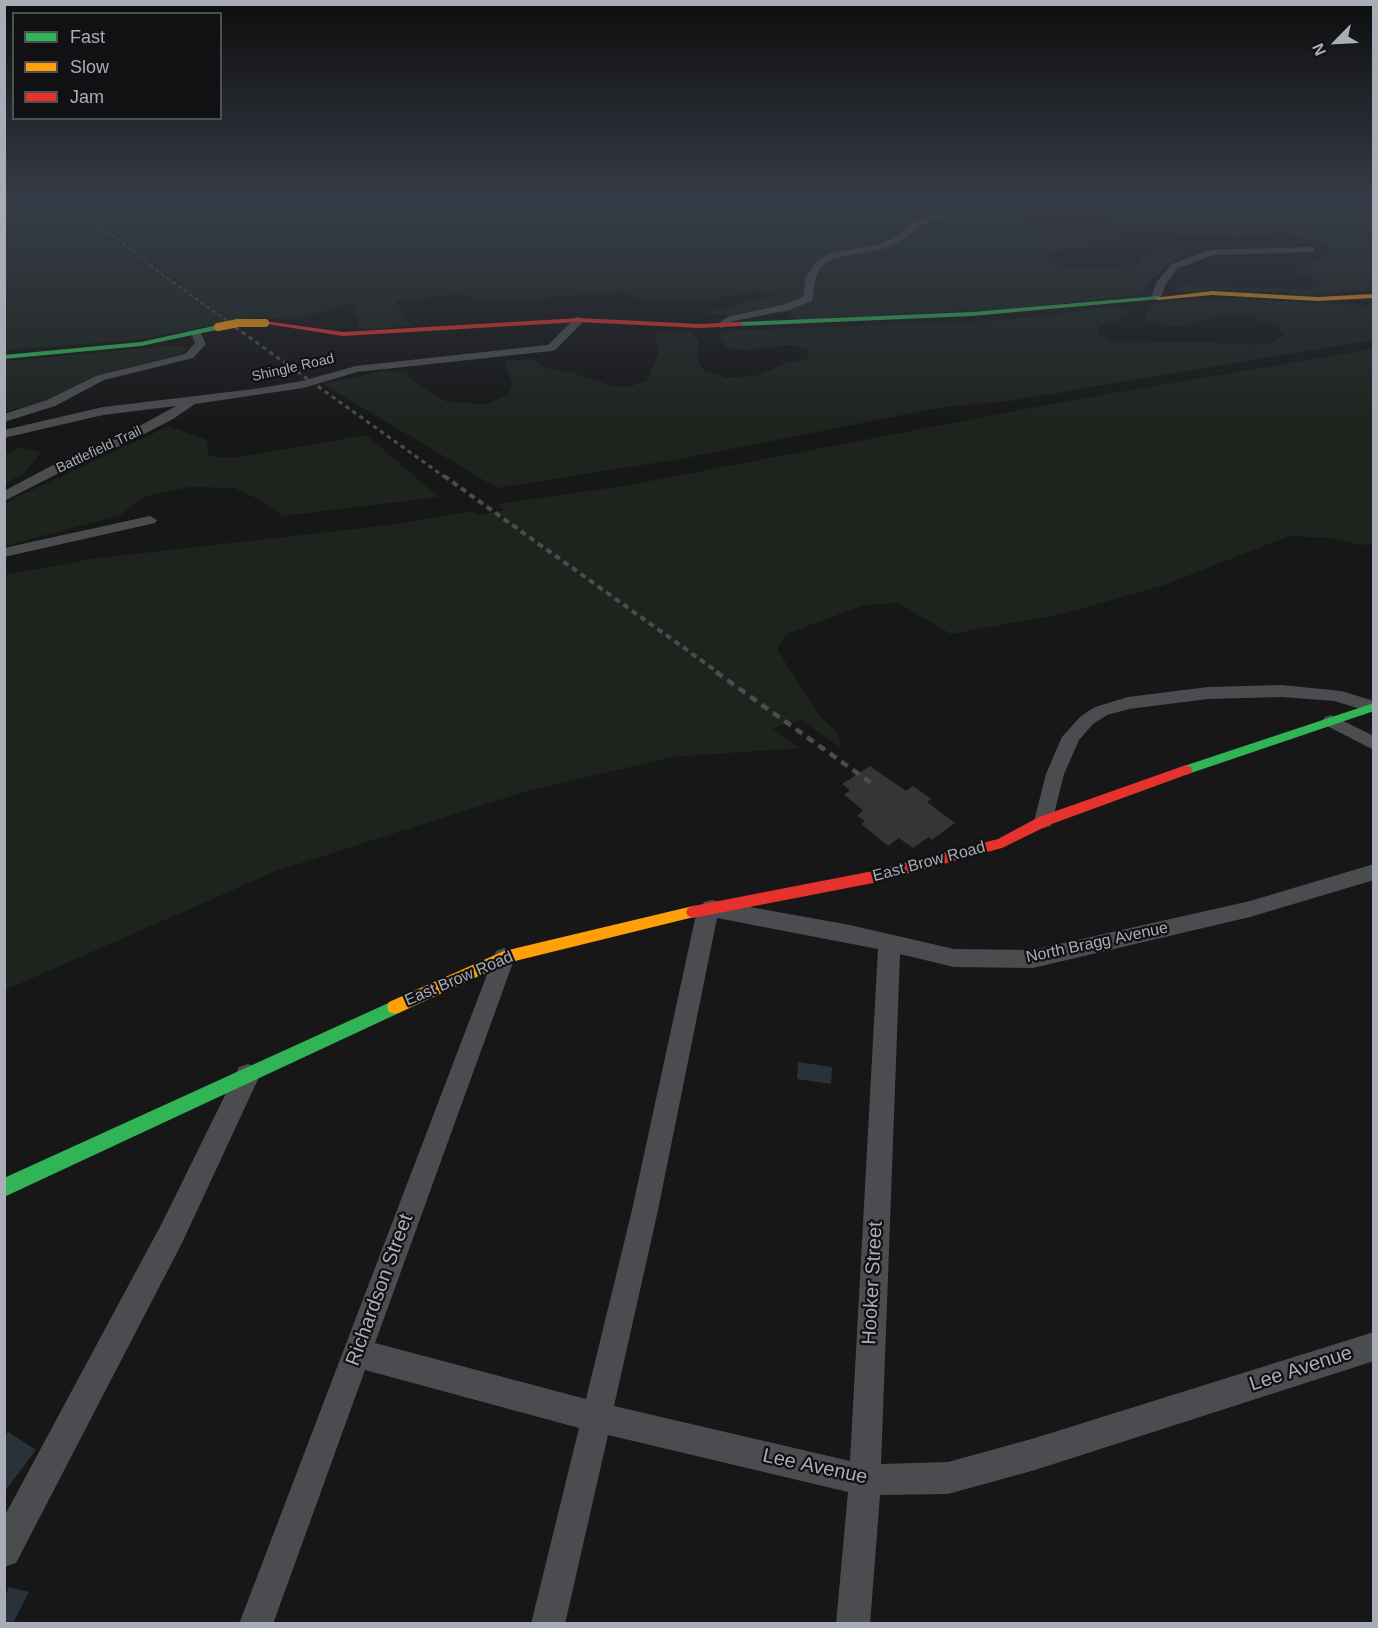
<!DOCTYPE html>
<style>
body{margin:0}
#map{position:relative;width:1378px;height:1628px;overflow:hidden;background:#171717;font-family:Helvetica,sans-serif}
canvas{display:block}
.frame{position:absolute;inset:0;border:6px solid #a8adb8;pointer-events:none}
.legend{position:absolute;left:12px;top:12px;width:210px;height:108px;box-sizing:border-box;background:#111113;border:2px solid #4d4f55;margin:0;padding:8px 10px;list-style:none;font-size:18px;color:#a8adb8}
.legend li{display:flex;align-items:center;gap:12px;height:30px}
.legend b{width:30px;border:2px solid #4d4f55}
.north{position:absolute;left:1306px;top:12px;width:60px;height:60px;-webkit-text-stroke:4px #111113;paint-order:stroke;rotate:246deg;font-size:16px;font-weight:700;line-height:24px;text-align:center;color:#a8adb8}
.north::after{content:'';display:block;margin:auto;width:21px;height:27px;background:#a8adb8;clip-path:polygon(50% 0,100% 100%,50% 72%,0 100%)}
</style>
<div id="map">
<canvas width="1378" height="1628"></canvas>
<div class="frame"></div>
<ul class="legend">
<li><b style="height:8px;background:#30b455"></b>Fast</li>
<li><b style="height:8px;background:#ff9f0a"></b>Slow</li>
<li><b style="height:8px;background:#e5322d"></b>Jam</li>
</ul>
<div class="north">N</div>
</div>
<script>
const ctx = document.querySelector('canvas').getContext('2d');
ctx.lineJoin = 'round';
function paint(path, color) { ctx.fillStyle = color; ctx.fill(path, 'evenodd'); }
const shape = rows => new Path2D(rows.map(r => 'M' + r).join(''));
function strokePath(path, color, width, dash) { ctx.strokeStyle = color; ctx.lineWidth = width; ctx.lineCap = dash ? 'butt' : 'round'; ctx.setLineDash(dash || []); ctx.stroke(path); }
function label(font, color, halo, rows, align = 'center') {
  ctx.font = font + ' Helvetica,sans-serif'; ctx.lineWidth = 4.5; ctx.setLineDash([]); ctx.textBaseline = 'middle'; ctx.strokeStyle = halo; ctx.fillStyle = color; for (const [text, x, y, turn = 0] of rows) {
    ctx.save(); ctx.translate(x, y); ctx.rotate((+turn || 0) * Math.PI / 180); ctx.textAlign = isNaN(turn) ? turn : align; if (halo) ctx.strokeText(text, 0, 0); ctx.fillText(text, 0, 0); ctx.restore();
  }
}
paint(shape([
 [5,200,1373,200,1373,290,1315,295,1235,290,1177,292,1174,288,1184,285,1308,289,1321,286,1319,282,1297,272,1308,263,1332,252,1322,243,1290,234,1237,236,1153,234,1068,211,1046,211,1026,214,1026,223,1044,231,1098,231,1119,238,1121,246,1051,250,1049,259,1061,266,1083,269,1120,266,1141,262,1140,257,1157,251,1177,250,1186,252,1174,260,1145,286,1142,295,1009,309,796,319,789,312,741,316,703,314,773,295,770,294,753,292,704,300,639,299,625,292,542,298,475,299,464,294,395,301,410,325,382,329,357,328,358,319,351,304,297,319,256,317,136,340,5,350],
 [1226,298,1373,306,1373,340,1009,401,944,407,680,459,497,488,323,384,383,371,405,373,419,386,447,402,485,404,508,395,512,384,505,361,533,359,545,368,569,372,613,386,629,387,647,381,659,352,655,332,691,333,699,340,698,360,702,369,727,378,759,375,786,363,808,359,808,350,792,345,746,350,727,348,718,338,723,331,989,321,1035,317,1116,306,1127,310,1130,315,1101,326,1096,334,1113,343,1203,342,1256,345,1274,342,1283,335,1277,327,1249,316,1230,315,1201,320,1185,327,1160,325,1144,319,1149,306,1171,301],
 [180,345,187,348,177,355,89,379,42,402,5,412,5,361],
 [1373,349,1373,544,1359,545,1330,538,1289,536,1164,585,1062,614,951,634,898,603,864,605,786,634,777,649,819,715,838,733,841,748,801,720,774,728,770,726,799,748,672,757,524,792,276,871,5,990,5,575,91,559,398,524,473,511,478,515,505,510,498,504,629,485,1073,400],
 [169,426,207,440,209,456,234,458,366,435,439,497,283,516,264,502,235,488,189,487,143,497,121,515,5,546,5,505,15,498],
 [19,447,42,452,24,473,5,484,5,455]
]), '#1d241e');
paint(shape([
 [798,1062,832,1067,831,1084,797,1079],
 [8,1432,36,1450,5,1491,5,1436],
 [9,1587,29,1592,13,1623,5,1623,5,1596]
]), '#2a3239');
paint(shape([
 [870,766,906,791,913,786,931,799,927,802,955,823,932,840,929,837,913,848,899,838,888,846,861,824,865,821,857,816,863,810,844,795,850,790,842,784]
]), '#353536');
paint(shape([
 [972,200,984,200,918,227,907,238,886,248,834,258,822,266,816,276,812,301,789,310,734,321,725,327,721,328,716,325,727,317,782,305,803,297,806,276,816,262,828,254,881,244,901,234,912,223,972,200],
 [1311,247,1314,248,1314,252,1214,255,1178,268,1166,284,1160,300,1151,298,1156,283,1172,264,1210,250,1311,247],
 [579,317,584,320,583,322,555,350,551,351,357,372,303,388,195,404,173,419,129,442,65,470,4,501,4,491,55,464,121,436,176,406,103,415,4,438,4,430,103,407,254,389,302,381,356,366,548,345,575,318,579,317],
 [196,330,200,331,206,344,193,358,104,380,55,406,4,422,4,414,47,400,96,376,185,354,195,343,191,333,196,330],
 [150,516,157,520,155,523,4,557,4,548,150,516],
 [1282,685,1341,691,1374,701,1374,713,1334,701,1282,697,1208,699,1129,709,1107,715,1093,724,1079,740,1064,774,1051,826,1044,828,1037,826,1034,821,1046,774,1062,737,1081,716,1095,707,1128,697,1208,687,1282,685],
 [1331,715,1374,736,1374,750,1325,725,1322,721,1325,717,1331,715],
 [1374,864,1374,880,1250,917,1033,968,954,967,900,954,881,1464,948,1462,1035,1438,1374,1332,1374,1361,1035,1470,948,1494,880,1495,870,1624,836,1624,848,1492,608,1435,565,1624,531,1624,579,1428,365,1370,273,1624,239,1624,496,951,504,948,512,951,515,957,375,1343,586,1399,632,1210,695,919,704,902,711,900,850,925,954,949,1033,950,1250,901,1374,864],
 [717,918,878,949,850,1461,614,1406,658,1210,717,918],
 [248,1064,257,1067,260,1075,182,1243,16,1563,4,1567,4,1517,162,1223,239,1067,248,1064]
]), '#4b4c50');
paint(shape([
 [1158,296,1162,298,1160,299,972,316,740,326,736,324,740,322,972,312,1158,296],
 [218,325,222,327,221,329,141,346,4,359,4,355,141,342,218,325],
 [1374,703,1374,711,1191,773,1186,775,1180,770,1181,767,1374,703],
 [395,1000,401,1002,403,1007,401,1012,4,1197,4,1178,395,1000]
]), '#30b455');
paint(shape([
 [1212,291,1318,297,1374,294,1374,298,1318,301,1212,295,1158,300,1154,298,1212,291],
 [693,906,698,908,700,912,698,916,507,963,401,1012,395,1014,389,1012,387,1007,389,1002,504,951,693,906]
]), '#ff9f0a');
paint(shape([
 [579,318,700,324,740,322,744,324,740,326,700,328,579,322,343,336,261,323,265,321,343,332,579,318],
 [1186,765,1191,767,1192,770,1191,773,1049,825,1002,848,873,883,693,918,688,916,686,912,688,908,693,906,873,871,998,839,1039,817,1186,765]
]), '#e5322d');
strokePath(shape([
 [59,200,133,250,156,270,230,323]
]), '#4b4c4f', 2, [4, 3]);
strokePath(shape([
 [228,322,446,478]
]), '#4b4c4f', 3, [4.5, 4]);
strokePath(shape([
 [444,476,719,673]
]), '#4b4c4f', 4, [6, 4.5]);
strokePath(shape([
 [716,672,874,785]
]), '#4b4c4f', 4.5, [8, 6]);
strokePath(shape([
 [237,323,265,323]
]), '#ff9f0a', 7);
strokePath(shape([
 [218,327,238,323,265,323]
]), '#ff9f0a', 8);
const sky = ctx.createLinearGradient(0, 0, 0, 428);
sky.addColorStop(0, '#0d0d0d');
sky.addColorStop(0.47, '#363c47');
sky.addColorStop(1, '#363c4700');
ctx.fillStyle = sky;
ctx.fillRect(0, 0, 1378, 428);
label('14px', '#a8adb8', '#111113', [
 ["Shingle Road",293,368,-13],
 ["Battlefield Trail",99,450,-25]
]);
label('16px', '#a8adb8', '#111113', [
 ["East Brow Road",929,862,-15],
 ["North Bragg Avenue",1097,943,-12],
 ["East Brow Road",459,979,-23]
]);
label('20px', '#a8adb8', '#111113', [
 ["Hooker Street",873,1283,-87],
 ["Richardson Street",380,1290,-70],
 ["Lee Avenue",1301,1369,-18],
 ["Lee Avenue",815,1467,12]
]);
</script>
